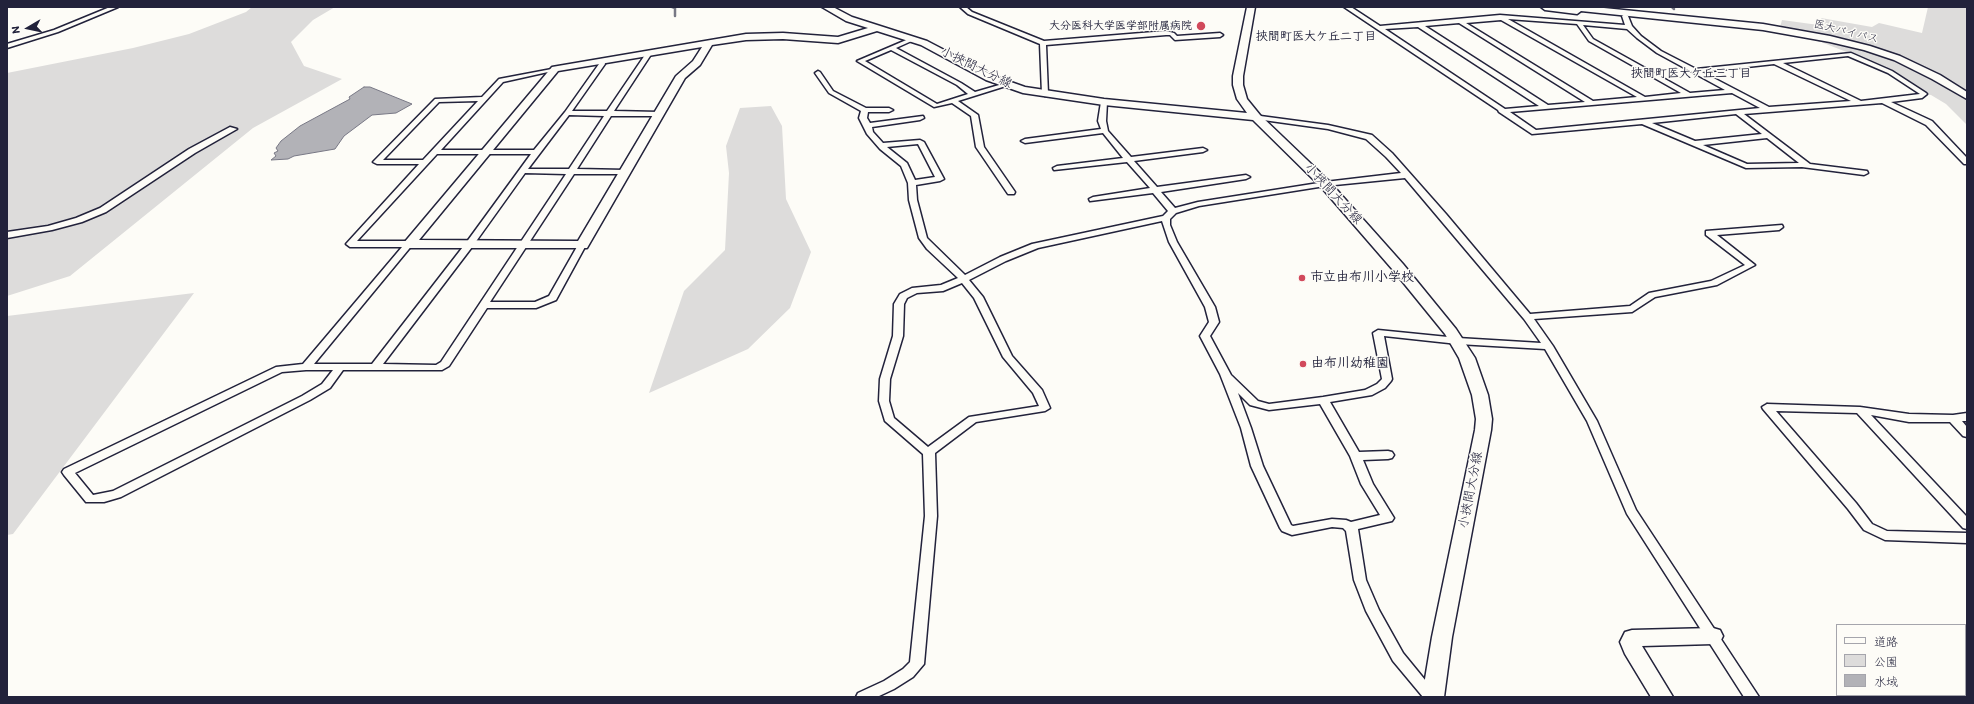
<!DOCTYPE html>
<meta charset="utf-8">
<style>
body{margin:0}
#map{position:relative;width:1974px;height:704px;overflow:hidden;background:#fdfcf7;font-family:Itim,"Klee One",sans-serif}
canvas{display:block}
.frame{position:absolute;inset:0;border:8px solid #22223b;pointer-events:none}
.legend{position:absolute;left:1836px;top:624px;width:130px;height:72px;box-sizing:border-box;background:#fdfcf7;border:1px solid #a5a5ac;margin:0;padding:5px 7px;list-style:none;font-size:12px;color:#22223b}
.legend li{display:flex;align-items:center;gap:8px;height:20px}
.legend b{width:20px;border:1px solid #a5a5ac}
.north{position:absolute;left:8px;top:8px;width:40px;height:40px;-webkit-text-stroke:3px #fdfcf7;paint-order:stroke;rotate:261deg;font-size:11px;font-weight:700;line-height:16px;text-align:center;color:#22223b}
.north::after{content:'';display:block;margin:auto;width:14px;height:18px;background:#22223b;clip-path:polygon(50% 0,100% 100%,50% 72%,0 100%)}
</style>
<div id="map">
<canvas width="1974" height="704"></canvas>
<div class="frame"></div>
<ul class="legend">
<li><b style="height:5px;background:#fdfcf7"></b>道路</li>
<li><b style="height:11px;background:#dddcdb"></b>公園</li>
<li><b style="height:11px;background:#b2b2b7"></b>水域</li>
</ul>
<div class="north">N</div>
</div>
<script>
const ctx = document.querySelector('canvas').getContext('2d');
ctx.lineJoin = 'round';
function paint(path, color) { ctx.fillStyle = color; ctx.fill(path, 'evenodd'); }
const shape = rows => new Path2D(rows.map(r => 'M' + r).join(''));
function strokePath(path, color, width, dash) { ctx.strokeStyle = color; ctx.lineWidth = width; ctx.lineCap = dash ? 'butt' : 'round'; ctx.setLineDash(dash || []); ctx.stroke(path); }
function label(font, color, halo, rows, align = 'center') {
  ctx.font = font + ' Itim,"Klee One",sans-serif'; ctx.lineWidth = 3; ctx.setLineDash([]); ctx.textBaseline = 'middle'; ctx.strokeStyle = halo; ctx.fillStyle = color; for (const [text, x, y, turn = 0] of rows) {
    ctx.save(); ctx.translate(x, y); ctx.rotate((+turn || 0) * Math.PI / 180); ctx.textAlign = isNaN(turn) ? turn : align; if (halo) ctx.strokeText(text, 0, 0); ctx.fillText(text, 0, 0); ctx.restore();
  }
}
paint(shape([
 [252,7,335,7,313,20,291,42,304,66,342,79,253,128,70,276,7,296,7,73,133,48,189,34,246,12],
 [1928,7,1967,7,1967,125,1946,104,1931,95,1924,94,1908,82,1844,51,1821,42,1779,31,1782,20,1826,26,1821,18,1872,27,1879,23,1922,33],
 [771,106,782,126,786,199,811,252,790,308,748,349,649,393,684,291,725,250,729,173,726,146,740,108],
 [194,293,13,534,7,535,7,316]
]), '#dddcdb');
const water = shape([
 [364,87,370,87,412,104,396,113,372,115,344,136,335,149,294,156,288,159,271,160,276,156,274,153,278,151,276,148,281,141,300,126,350,99,349,97,364,87]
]);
paint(water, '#b2b2b7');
strokePath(water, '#787885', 1);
strokePath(shape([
 [672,7,675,8,675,16],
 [1672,7,1674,9]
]), '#787885', 2.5);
const street = shape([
 [110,7,118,7,58,32,7,48,7,44,54,30,110,7],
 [960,7,966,7,972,12,1044,41,1166,31,1174,33,1177,36,1220,33,1223,35,1220,37,1175,40,1170,35,1166,35,1046,45,1048,94,1045,96,1042,94,1040,44,968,14,960,7],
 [1344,7,1351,7,1380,26,1500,15,1625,25,1622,16,1625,14,1628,16,1632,26,1641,36,1661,51,1696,69,1851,53,1892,71,1926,93,1927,94,1922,98,1891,102,1932,121,1967,158,1967,164,1964,164,1926,125,1882,103,1744,114,1810,164,1867,171,1868,173,1864,175,1802,167,1746,168,1642,124,1532,134,1499,112,1498,110,1344,7],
 [1508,19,1577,24,1589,41,1681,93,1645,97,1508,19],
 [1501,20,1637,97,1593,101,1466,23,1501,20],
 [1459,23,1585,102,1548,105,1425,26,1459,23],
 [1583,25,1627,29,1637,38,1657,53,1725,90,1690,93,1593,39,1583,25],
 [1418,27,1539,106,1505,109,1385,29,1418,27],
 [1848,56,1888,73,1920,94,1861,101,1783,63,1848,56],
 [1774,64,1851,101,1769,107,1702,72,1774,64],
 [1732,93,1760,108,1536,130,1510,112,1732,93],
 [1736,114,1762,134,1695,141,1652,123,1736,114],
 [1767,138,1799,163,1747,164,1703,145,1767,138],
 [911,38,916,39,896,48,961,83,975,92,1006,83,1009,85,958,101,978,115,984,147,1015,192,1014,194,1008,194,976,147,971,116,952,103,934,107,857,61,911,38],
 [891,50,957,85,968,94,937,104,865,61,891,50],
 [647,52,652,53,614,111,659,112,663,114,659,116,611,116,577,169,625,170,629,172,625,174,574,174,490,302,535,302,549,296,578,245,582,242,585,243,586,245,556,300,536,308,487,308,449,366,442,370,343,370,330,388,310,400,121,497,104,502,86,502,64,475,62,472,64,469,276,367,303,364,402,247,350,247,346,244,419,164,377,164,373,162,435,99,482,97,499,79,557,68,557,70,503,82,441,150,534,150,565,112,599,64,600,60,604,60,605,64,572,111,607,111,647,52],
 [478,101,423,160,383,160,439,102,478,101],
 [569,115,604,116,569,169,528,169,569,115],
 [437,154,531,154,466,243,372,364,314,364,413,244,409,241,357,241,437,154],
 [525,173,566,174,441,362,436,365,383,364,472,247,525,173],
 [306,370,333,370,322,384,302,396,113,491,93,495,75,473,282,372,306,370],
 [818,71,820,72,833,91,866,108,889,108,893,110,889,112,868,112,867,118,870,123,923,116,924,118,920,120,872,127,873,132,883,143,920,140,924,142,944,179,940,181,916,185,917,200,927,238,965,275,1000,257,1032,244,1163,216,1168,211,1153,193,1090,201,1089,199,1093,197,1150,188,1127,162,1054,170,1053,168,1057,166,1123,158,1103,133,1025,143,1021,141,1025,139,1101,129,1098,121,1101,102,1104,100,1107,102,1106,121,1108,131,1131,157,1203,148,1207,150,1203,152,1134,161,1157,187,1246,175,1250,177,1246,179,1161,192,1175,208,1198,202,1325,182,1401,173,1386,157,1366,139,1328,129,1256,119,1252,117,1253,115,1328,125,1372,135,1392,153,1446,214,1530,314,1630,306,1649,293,1711,281,1745,265,1706,235,1706,231,1782,225,1783,227,1779,230,1717,235,1755,265,1717,285,1655,297,1632,312,1534,319,1553,346,1597,421,1636,510,1759,697,1744,697,1627,514,1587,421,1545,349,1458,344,1384,336,1392,379,1391,381,1385,388,1372,395,1330,402,1359,452,1388,451,1392,452,1394,455,1392,458,1388,459,1363,460,1373,484,1394,518,1392,521,1358,529,1366,580,1379,610,1403,653,1439,697,1423,697,1393,661,1366,611,1354,580,1346,531,1343,528,1332,527,1292,535,1282,531,1280,528,1251,466,1241,428,1220,374,1200,336,1209,322,1205,307,1169,242,1162,221,1038,248,1006,261,969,280,983,297,1012,356,1042,390,1050,408,1045,411,976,422,935,453,937,516,924,664,913,677,894,689,877,697,856,697,858,693,884,681,903,669,910,662,925,516,923,454,885,421,879,401,880,379,893,336,894,304,900,294,912,288,941,285,958,278,927,249,919,238,909,200,908,183,901,166,880,149,867,134,859,118,861,111,829,93,815,73,818,71],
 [918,144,935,177,915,180,907,163,887,147,918,144],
 [1405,178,1524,319,1541,343,1458,338,1378,330,1373,333,1382,379,1377,384,1365,390,1323,397,1269,404,1258,401,1231,375,1210,336,1219,322,1215,307,1177,242,1170,225,1170,219,1176,213,1199,206,1325,186,1405,178],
 [962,283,974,298,1003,357,1033,393,1039,406,969,417,928,447,894,418,889,401,890,379,903,336,904,304,907,298,917,293,943,291,962,283],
 [1238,393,1250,405,1269,410,1320,404,1350,456,1361,484,1380,515,1351,522,1346,520,1332,519,1293,526,1291,525,1263,466,1251,428,1238,393],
 [230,127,237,129,195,153,106,212,82,222,52,230,7,238,7,232,48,226,76,218,100,208,189,149,230,127],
 [1767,404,1860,407,1909,414,1953,415,1967,413,1967,421,1962,421,1967,427,1967,437,1963,436,1950,422,1909,422,1871,415,1967,517,1967,529,1963,528,1857,413,1776,411,1856,503,1872,524,1887,531,1967,533,1967,543,1885,540,1864,530,1848,509,1763,409,1762,407,1767,404]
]);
const secondary = shape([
 [822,7,833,7,852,17,927,41,994,76,1025,87,1104,99,1247,113,1237,99,1233,85,1233,76,1247,7,1255,7,1243,76,1243,85,1247,99,1260,115,1329,181,1403,264,1456,329,1475,358,1488,395,1492,419,1491,430,1452,637,1444,697,1422,697,1432,637,1475,430,1476,419,1472,395,1459,358,1445,334,1393,270,1321,187,1253,120,1104,105,1023,93,986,80,921,45,877,31,838,43,783,39,746,40,712,45,700,65,685,78,587,248,409,248,404,247,403,244,552,67,746,34,783,33,838,37,868,28,846,21,822,7],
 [702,47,693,61,676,76,578,241,419,240,558,71,702,47],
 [1541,7,1594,7,1763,24,1830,36,1870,46,1900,56,1940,75,1967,92,1967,99,1932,79,1894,60,1864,50,1830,42,1763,30,1581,11,1577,14,1545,10,1541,7],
 [1713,628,1720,630,1723,636,1720,642,1713,644,1642,646,1673,697,1651,697,1625,654,1620,642,1625,632,1632,630,1713,628]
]);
strokePath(street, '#22223b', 3);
strokePath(secondary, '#22223b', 3);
paint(street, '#fdfcf7');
paint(secondary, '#fdfcf7');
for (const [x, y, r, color] of [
 [1201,26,5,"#d1495b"],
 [1302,278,4,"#d1495b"],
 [1303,364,4,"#d1495b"]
]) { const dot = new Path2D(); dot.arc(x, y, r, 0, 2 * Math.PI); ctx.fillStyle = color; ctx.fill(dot); strokePath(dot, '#fdfcf7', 1.5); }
label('bold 11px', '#22223b', '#fdfcf7', [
 ["大分医科大学医学部附属病院",1192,26]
], 'right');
label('11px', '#22223b', '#fdfcf7', [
 ["医大バイパス",1846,32,14]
]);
label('bold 12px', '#22223b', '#fdfcf7', [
 ["挾間町医大ケ丘二丁目",1316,37],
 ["挾間町医大ケ丘三丁目",1691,74]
]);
label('13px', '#22223b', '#fdfcf7', [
 ["小挾間大分線",976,68,26],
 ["小挾間大分線",1333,194,47],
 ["小挾間大分線",1471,490,-79]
]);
label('bold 13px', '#22223b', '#fdfcf7', [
 ["市立由布川小学校",1310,278],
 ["由布川幼稚園",1311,364]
], 'left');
</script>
